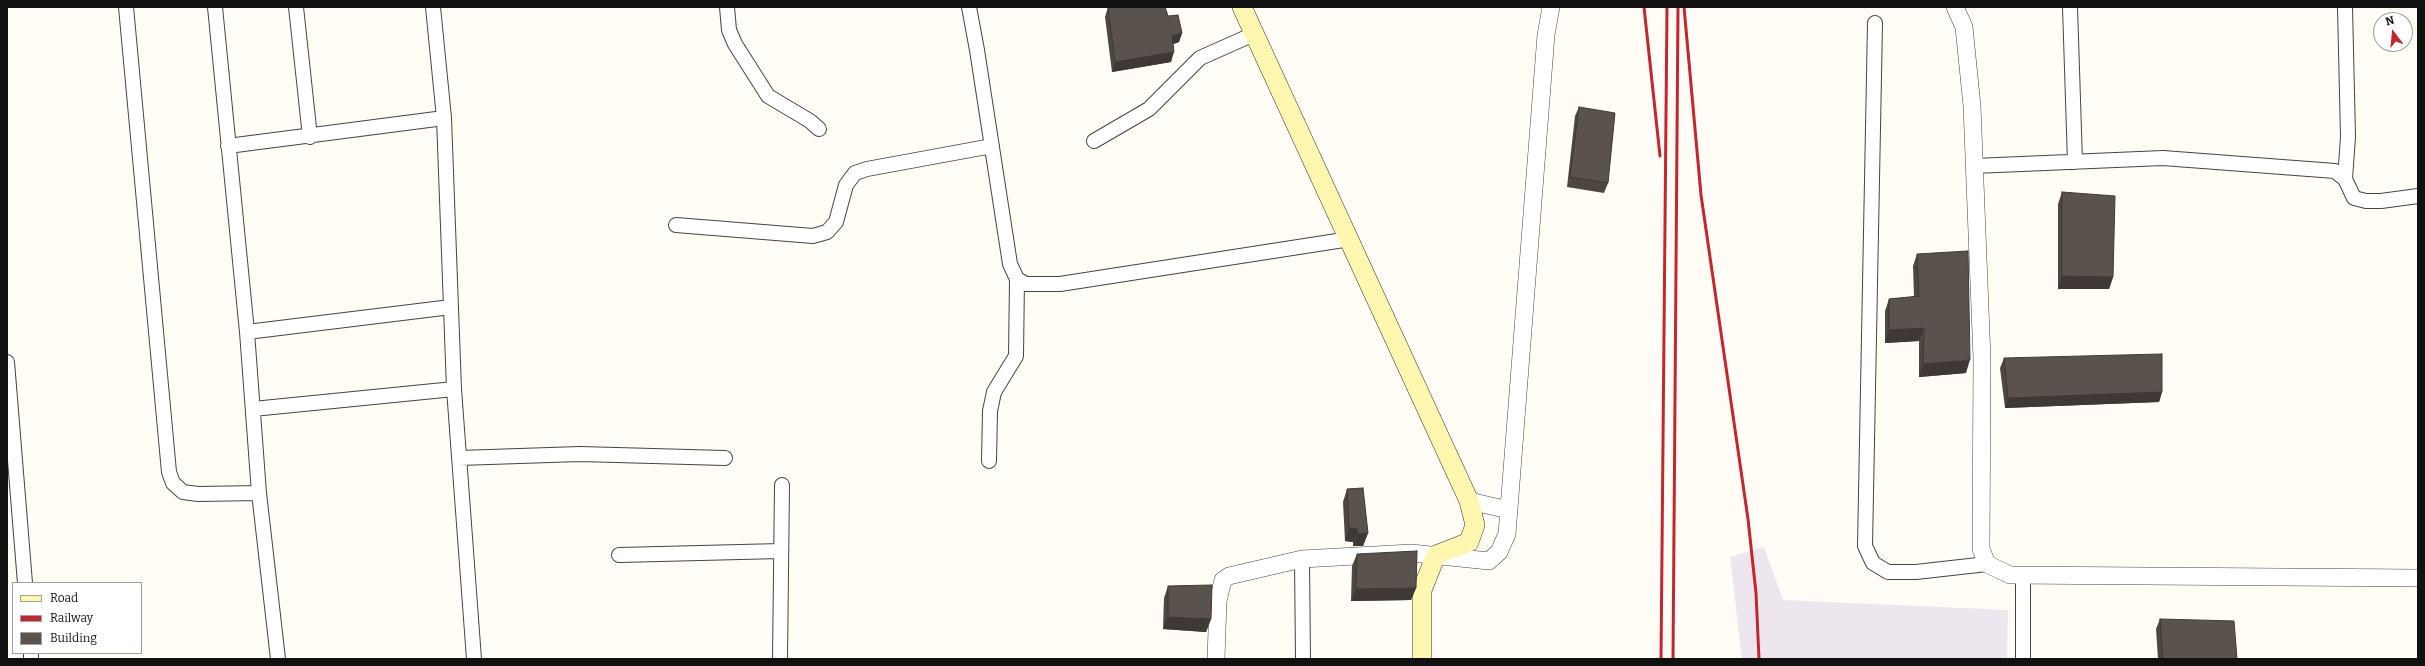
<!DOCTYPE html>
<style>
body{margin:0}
#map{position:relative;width:2425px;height:666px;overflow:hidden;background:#fffdf5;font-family:Bitter,serif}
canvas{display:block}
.frame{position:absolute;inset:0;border:8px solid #111;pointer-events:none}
.legend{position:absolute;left:12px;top:582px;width:130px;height:72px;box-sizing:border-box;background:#fff;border:1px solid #a0a0a0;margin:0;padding:5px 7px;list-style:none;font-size:12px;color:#111}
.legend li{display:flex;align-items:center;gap:8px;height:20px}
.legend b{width:20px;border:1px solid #a0a0a0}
.north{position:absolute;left:2373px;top:12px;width:40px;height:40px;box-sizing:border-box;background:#fff;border:1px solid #a0a0a0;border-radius:50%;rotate:344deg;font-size:11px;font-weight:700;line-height:16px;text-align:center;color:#111}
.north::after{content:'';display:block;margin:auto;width:14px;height:18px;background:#c4262e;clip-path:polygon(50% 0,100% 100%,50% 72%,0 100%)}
</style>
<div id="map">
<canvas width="2425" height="666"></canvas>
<div class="frame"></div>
<ul class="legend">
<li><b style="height:5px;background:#fff6b0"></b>Road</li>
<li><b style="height:5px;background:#c4262e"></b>Railway</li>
<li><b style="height:11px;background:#5a524d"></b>Building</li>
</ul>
<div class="north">N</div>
</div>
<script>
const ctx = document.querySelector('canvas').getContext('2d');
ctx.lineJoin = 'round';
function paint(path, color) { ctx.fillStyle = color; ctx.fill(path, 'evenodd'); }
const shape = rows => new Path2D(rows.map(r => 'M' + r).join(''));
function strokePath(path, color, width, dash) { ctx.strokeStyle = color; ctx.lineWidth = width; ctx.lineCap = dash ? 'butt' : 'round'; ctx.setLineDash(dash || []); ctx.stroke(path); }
paint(shape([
 [1764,547,1783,600,2008,610,2007,659,1742,659,1730,557]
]), '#eee6ef');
const minor = shape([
 [126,7,169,472,173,483,183,492,198,494,259,493],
 [215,7,247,332,259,493,278,659],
 [296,7,310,137],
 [433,7,444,118,454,389,474,659],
 [727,7,729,30,735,44,768,96,810,121,819,129],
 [969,7,977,50,1010,264,1017,279,1026,284,1060,284,1350,239],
 [2070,7,2075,162],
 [1875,23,1865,546,1873,563,1888,572,1916,572,1987,564],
 [1094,141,1149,109,1200,58,1254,34],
 [228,146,444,118],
 [1974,166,2163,158,2335,171,2345,179,2354,198,2366,201,2381,201,2418,196],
 [2345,179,2348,137,2345,7],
 [676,225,813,236,827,232,836,222,846,185,855,173,867,169,992,146],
 [247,332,451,307],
 [7,362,25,583],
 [253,409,454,389],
 [459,458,580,454,725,458],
 [989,461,990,411,994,392,1016,356,1017,279],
 [619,555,781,551],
 [1302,559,1303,659],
 [31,653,31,659],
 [780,659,782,485],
 [2023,659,2023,575]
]);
const tertiary = shape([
 [1955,7,1964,27,1972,106,1982,359,1981,549,1987,564,2010,575,2418,578],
 [1469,501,1509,510],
 [1216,659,1218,601,1223,580,1229,576,1302,559,1411,553,1489,561,1499,552,1507,534,1546,35,1551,7]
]);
const secondary = shape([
 [1242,7,1469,501,1475,525,1469,542,1436,555,1422,590,1422,659]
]);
strokePath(minor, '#444', 16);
strokePath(tertiary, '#444', 18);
strokePath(secondary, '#333', 20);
strokePath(minor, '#fff', 14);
strokePath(tertiary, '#fff', 17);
strokePath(secondary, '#fff6b0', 19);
strokePath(shape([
 [1644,7,1660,156],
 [1684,7,1701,195,1748,519,1756,593,1759,659],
 [1661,659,1667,7],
 [1673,659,1678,7]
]), '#c4262e', 3);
paint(shape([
 [1108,7,1168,16,1182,33,1179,42,1173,44,1171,62,1112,72,1105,17],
 [1579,107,1608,183,1604,193,1567,187,1575,116],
 [2062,192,2113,277,2109,289,2058,289,2058,204],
 [1917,254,1966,373,1919,377,1919,341,1885,343,1885,311,1889,299,1914,297,1913,266],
 [2004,358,2162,392,2159,402,2005,408,2000,368],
 [1347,489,1368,533,1363,546,1353,546,1353,542,1345,541,1343,502],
 [1357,554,1416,588,1411,600,1351,601,1352,566],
 [1168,586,1211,619,1206,632,1163,629,1164,598],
 [2160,619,2237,659,2158,659,2156,629]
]), '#4d4742');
paint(shape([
 [1182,33,1179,42,1168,46,1172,36],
 [1174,52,1171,62,1112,72,1115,62],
 [2062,276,2113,277,2109,289,2058,289],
 [1924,328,1919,341,1885,343,1889,330],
 [1970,360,1966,373,1919,377,1923,364],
 [2162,392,2159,402,2005,408,2008,398],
 [1349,528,1358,529,1353,542,1345,541],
 [1368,533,1363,546,1353,546,1357,534],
 [1416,588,1411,600,1351,601,1356,589],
 [1168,617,1211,619,1206,632,1163,629]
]), '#3f3936');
const building = shape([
 [1108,7,1165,7,1168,16,1178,15,1182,33,1172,36,1174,52,1115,62,1108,7],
 [1579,107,1615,113,1608,183,1570,177,1579,107],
 [2062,192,2115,196,2113,277,2062,276,2062,192],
 [1968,251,1970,360,1923,364,1924,328,1889,330,1889,299,1919,296,1917,254,1968,251],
 [2162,354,2162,392,2008,398,2004,358,2162,354],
 [1363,488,1368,533,1357,534,1358,529,1349,528,1347,489,1363,488],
 [1417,551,1416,588,1356,589,1357,554,1417,551],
 [1212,585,1211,619,1168,617,1168,586,1212,585],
 [2160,619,2234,621,2237,659,2163,659,2160,619]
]);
paint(building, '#5a524d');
strokePath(building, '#3f3936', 1);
</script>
